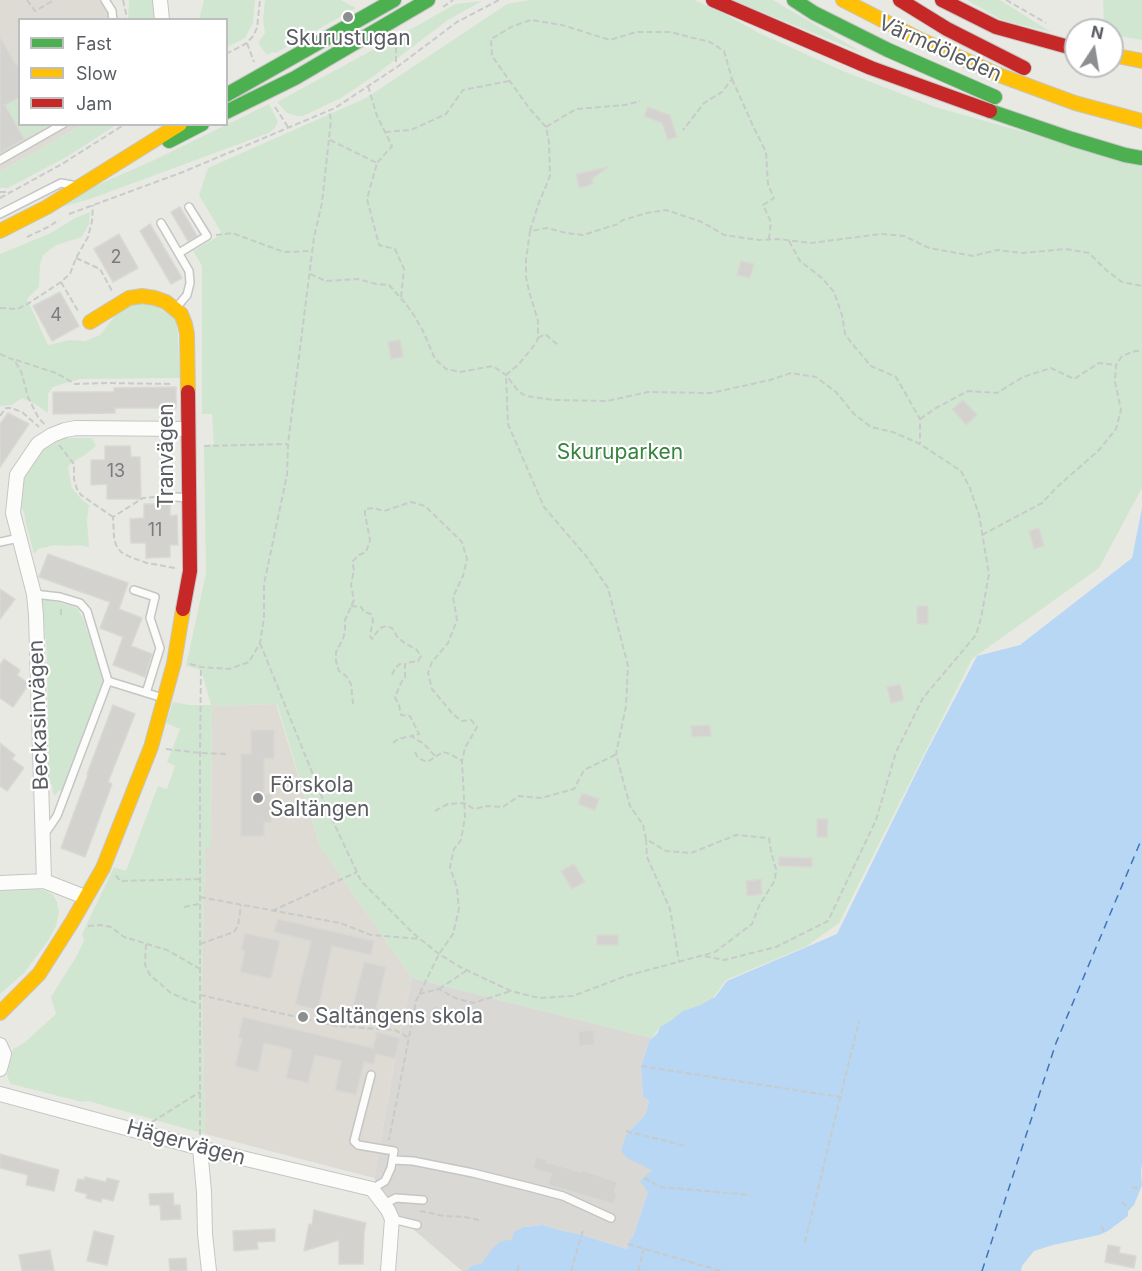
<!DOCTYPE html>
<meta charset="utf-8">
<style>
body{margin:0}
#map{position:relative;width:1142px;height:1271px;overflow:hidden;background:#e9e9e4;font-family:Inter,sans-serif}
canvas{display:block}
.legend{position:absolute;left:18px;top:18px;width:210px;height:108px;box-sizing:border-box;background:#fff;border:2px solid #bdbec0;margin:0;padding:8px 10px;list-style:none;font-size:18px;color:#5a5d62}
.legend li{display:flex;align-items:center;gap:12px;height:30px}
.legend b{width:30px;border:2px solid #bdbec0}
.north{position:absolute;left:1064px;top:18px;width:60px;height:60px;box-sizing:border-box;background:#fff;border:2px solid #bdbec0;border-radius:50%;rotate:12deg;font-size:16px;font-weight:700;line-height:24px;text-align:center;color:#5a5d62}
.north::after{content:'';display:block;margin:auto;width:21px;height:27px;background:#8c8e90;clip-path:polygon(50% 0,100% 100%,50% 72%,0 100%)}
</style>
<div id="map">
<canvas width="1142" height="1271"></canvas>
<ul class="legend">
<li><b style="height:8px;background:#4caf50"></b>Fast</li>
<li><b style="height:8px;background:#ffc107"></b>Slow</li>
<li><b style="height:8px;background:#c62828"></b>Jam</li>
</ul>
<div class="north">N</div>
</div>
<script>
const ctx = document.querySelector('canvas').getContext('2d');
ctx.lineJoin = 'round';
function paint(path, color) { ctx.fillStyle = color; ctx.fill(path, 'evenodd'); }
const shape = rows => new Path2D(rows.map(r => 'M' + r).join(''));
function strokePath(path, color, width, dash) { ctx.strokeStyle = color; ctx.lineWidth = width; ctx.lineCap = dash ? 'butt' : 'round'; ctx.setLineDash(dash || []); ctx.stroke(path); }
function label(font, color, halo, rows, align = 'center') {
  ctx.font = font + ' Inter,sans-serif'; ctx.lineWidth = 4.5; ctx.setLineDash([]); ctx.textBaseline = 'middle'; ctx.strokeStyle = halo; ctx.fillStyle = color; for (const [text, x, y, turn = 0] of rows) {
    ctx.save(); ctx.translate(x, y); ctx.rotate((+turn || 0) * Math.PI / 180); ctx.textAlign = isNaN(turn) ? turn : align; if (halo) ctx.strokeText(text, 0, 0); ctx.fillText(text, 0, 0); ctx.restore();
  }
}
paint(shape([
 [412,978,652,1038,649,1041,645,1052,641,1066,643,1097,649,1101,645,1115,626,1135,628,1158,653,1169,648,1192,633,1237,629,1240,627,1249,578,1234,559,1230,543,1225,524,1227,512,1240,482,1263,471,1266,466,1271,462,1271,400,1218,374,1178,395,1059]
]), '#d9d8d4');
paint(shape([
 [0,0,100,0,113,19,20,20,20,124,82,125,0,172],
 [276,704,320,846,412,978,395,1059,374,1178,205,1134,202,989,205,846,211,846,212,706]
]), '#dddbd3');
paint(shape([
 [129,0,154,0,157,19,128,20],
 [204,0,255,0,253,23,245,38,227,47,226,20,199,19],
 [265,0,341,0,356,8,276,53,273,52,267,55,258,43,265,33,263,19],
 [530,0,694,0,725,14,759,33,843,71,935,107,1142,165,1142,488,1099,568,972,659,839,923,807,946,726,980,712,999,659,1028,652,1038,412,978,320,846,277,704,212,706,211,846,205,847,202,989,205,1134,88,1101,82,1102,11,1084,7,1076,13,1049,24,1043,56,1014,51,997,76,957,84,941,82,934,114,867,126,871,158,786,167,789,175,766,167,762,180,729,166,723,173,702,189,705,211,705,201,670,186,666,206,573,204,445,214,444,212,414,202,414,202,266,193,251,222,234,199,195,208,168,366,98,507,4],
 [732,0,773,0,863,53],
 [967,0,1000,0,1051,32,1002,20],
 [1103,0,1142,0,1142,40,1112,35,1112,30,1104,30],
 [482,1,448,20,378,73,341,98,303,116,297,116,287,113,277,102,422,23,455,4],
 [19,97,20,124,51,125,24,139,5,105],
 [269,104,278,122,274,129,269,133,90,199,58,208,88,189,152,161],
 [82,125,116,125,70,155,8,188,0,188,0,172],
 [90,212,89,224,82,237,56,245,43,255,40,265,39,287,27,299,48,345,70,340,85,341,100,335,114,317,130,304,151,303,177,320,180,378,80,379,53,387,48,394,48,413,35,404,22,398,12,405,0,406,0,254,51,233,75,218],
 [59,438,92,438,96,446,86,454,69,465,68,468,72,488,82,500,89,505,87,521,89,547,78,545,68,546,55,545,38,549,34,554,26,524,24,512,20,504,20,494,27,471,41,451],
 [41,599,54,601,77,608,83,618,104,681,62,790,58,791,56,795,53,794,52,785,49,783,47,655,44,621],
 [38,889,46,891,53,895,57,902,59,912,56,926,48,941,24,973,0,994,0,891]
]), '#d1e6d0');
paint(shape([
 [1142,508,1142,1163,1141,1173,1142,1185,1134,1205,1128,1211,1128,1216,1108,1231,1099,1235,1053,1245,1034,1251,1022,1266,1021,1271,466,1271,471,1266,482,1263,493,1248,501,1241,512,1240,514,1232,524,1227,543,1225,559,1230,578,1234,627,1249,629,1240,633,1237,648,1192,640,1181,652,1170,627,1158,621,1151,626,1135,645,1115,649,1101,643,1097,641,1066,649,1041,657,1034,660,1027,672,1020,683,1011,698,1006,715,997,727,981,837,934,926,753,977,656,1020,645,1132,558]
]), '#b7d7f5');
strokePath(shape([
 [982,1271,1056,1043,1142,838]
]), '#4174b6', 1.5, [8, 6]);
const building = shape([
 [0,37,16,65,20,63,20,97,5,105,24,139,0,153,0,37],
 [648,107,670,115,677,137,668,140,662,123,644,116,648,107],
 [608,167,592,179,593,184,579,188,576,174,608,167],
 [180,207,197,236,188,241,171,212,180,207],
 [150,224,182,278,171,284,140,231,150,224],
 [119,234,138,268,113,282,94,249,119,234],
 [741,261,754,264,750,278,737,275,741,261],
 [60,292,79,326,52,341,33,306,60,292],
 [400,340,403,357,391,359,388,342,400,340],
 [176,387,176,408,115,408,115,413,53,414,53,392,114,392,114,388,176,387],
 [963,400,977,415,966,425,952,409,963,400],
 [8,413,29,424,0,467,0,424,8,413],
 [105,446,130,446,131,457,140,457,141,499,107,499,107,484,91,485,91,460,105,460,105,446],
 [144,504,170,504,170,516,177,515,178,545,170,545,170,557,146,558,146,543,131,543,130,519,144,518,144,504],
 [1039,528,1044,546,1034,549,1029,531,1039,528],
 [48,554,128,583,119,609,142,618,131,646,152,654,145,677,113,665,123,637,100,628,110,602,39,577,48,554],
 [0,589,15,599,0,619,0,589],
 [917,606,928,606,928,624,917,624,917,606],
 [4,659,20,670,17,675,29,684,13,707,0,698,0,665,4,659],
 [900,684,904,700,891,703,887,687,900,684],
 [113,705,135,714,108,782,112,784,85,857,61,848,88,775,87,774,113,705],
 [710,725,711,736,692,737,691,726,710,725],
 [251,730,274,730,274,759,264,758,264,794,271,794,271,822,264,822,264,836,241,836,241,754,251,754,251,730],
 [0,743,15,755,12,759,24,768,7,791,0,786,0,743],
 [582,793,599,799,595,810,578,804,582,793],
 [817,819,828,819,827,837,817,837,817,819],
 [779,857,812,858,812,867,779,866,779,857],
 [574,864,585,882,572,889,561,871,574,864],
 [761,879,762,894,747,896,746,881,761,879],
 [278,919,374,941,371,955,332,946,318,1010,295,1004,311,941,274,932,278,919],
 [245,933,280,941,271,979,240,972,245,951,241,950,245,933],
 [597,935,618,935,618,945,597,945,597,935],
 [364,962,386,967,373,1023,350,1018,364,962],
 [434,1005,449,1012,443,1026,427,1018,434,1005],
 [243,1017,373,1048,377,1032,400,1038,395,1059,376,1054,374,1064,364,1062,356,1095,335,1090,341,1061,315,1055,308,1083,286,1078,292,1050,264,1043,258,1072,235,1066,242,1038,238,1038,243,1017],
 [594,1030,595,1045,579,1046,578,1031,594,1030],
 [0,1154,59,1170,54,1191,26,1185,28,1175,0,1168,0,1154],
 [536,1157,547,1160,546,1162,581,1172,582,1170,618,1182,614,1192,617,1193,614,1204,548,1185,551,1174,533,1169,536,1157],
 [85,1177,106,1182,107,1178,119,1181,113,1201,102,1198,101,1202,86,1198,87,1194,75,1191,78,1179,84,1180,85,1177],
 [173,1193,174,1205,180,1205,181,1219,161,1220,160,1205,150,1205,149,1194,173,1193],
 [314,1210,366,1223,364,1232,363,1264,339,1264,339,1240,304,1251,309,1224,312,1225,314,1210],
 [275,1229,275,1241,257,1242,258,1249,234,1251,233,1231,275,1229],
 [94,1231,114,1236,107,1265,87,1261,94,1231],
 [1108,1245,1120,1247,1119,1253,1136,1256,1134,1268,1105,1262,1108,1245],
 [50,1250,54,1271,22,1271,19,1255,50,1250],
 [186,1258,187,1271,170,1271,169,1259,186,1258]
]);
paint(building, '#d3d2cf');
strokePath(building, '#d8d8d4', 1.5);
const lane = shape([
 [105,0,112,11,113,20],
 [0,160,63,124],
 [0,214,61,183,72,185],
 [161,223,189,271,190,283,187,295,176,308],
 [179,253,207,236,189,207],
 [164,496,188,498],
 [0,542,19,538],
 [134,590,155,597,150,618,160,648,146,693],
 [34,594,60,597,80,603,87,611,108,681,57,816,44,835],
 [108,681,163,698],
 [371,1075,354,1141,358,1145,394,1151,391,1168,385,1181,372,1189],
 [393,1160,413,1161,473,1173,529,1187,563,1196,611,1218],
 [384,1204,396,1198,423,1200],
 [392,1219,417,1225]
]);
const street = shape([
 [160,0,162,20],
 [44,881,36,615,34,594,13,513,17,475,38,444,52,435,65,430,76,428,188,429],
 [0,883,44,881,85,897],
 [0,1045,4,1054,0,1069],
 [0,1094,200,1148,372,1189,388,1210,392,1219,388,1271],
 [200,1148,204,1192,205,1234,209,1271]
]);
const fast = shape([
 [794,0,814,13,888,50,995,97],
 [226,95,394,0],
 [990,111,1072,139,1125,155,1142,158],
 [226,112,295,78,428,0],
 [169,141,202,124]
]);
const slow = shape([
 [843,0,921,40,999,75,1075,103,1142,121],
 [1112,55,1142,61],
 [0,231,47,207,180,124],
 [90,322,129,298,142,296,155,298,166,302,181,314,185,324,187,334,188,392],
 [0,1013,39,974,72,922,103,868,151,747,174,663,183,609]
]);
const jam = shape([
 [713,0,871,68,990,111],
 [900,0,947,29,1024,68],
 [942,0,996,27,1076,49],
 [183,609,190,571,188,392]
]);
strokePath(lane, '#c5c5c5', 10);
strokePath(street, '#c5c5c5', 16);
strokePath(fast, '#c6c6c6', 16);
strokePath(slow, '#c6c6c6', 16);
strokePath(jam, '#c6c6c6', 16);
strokePath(shape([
 [27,0,35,11,54,0],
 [123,0,126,13,125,20],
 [1006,0,1046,23],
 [443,7,453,0],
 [396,38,396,65],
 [247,43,254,62],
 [226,54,247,43,253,36,257,28,260,0],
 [732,79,753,126,766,152,768,184,774,198,763,205,771,222,769,239],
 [368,86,377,116,392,146,377,163],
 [275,107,288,127],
 [546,127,576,109,625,105,640,101],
 [385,132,411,130,446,114,463,90,509,81],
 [330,140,377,163,367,199,379,245,395,249,404,269,401,298],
 [0,192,10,192],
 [0,198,62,164,125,124],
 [69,214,183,172,335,108,397,67,457,22,499,0],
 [530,231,538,205,550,176,549,142,546,127,529,108,492,56,491,39,513,26,531,20,562,25,610,40,636,32,670,32,710,42,724,51,732,79,722,92,704,103,683,130],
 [216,235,232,233,284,252,311,251],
 [27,237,48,227,59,220],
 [789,241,800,261,822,278,834,292,842,315,845,334,854,346,871,366,896,377,920,419,920,444],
 [76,258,100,269,112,291],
 [310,274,326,281,358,279,376,284,389,285,406,304,415,317,423,331,435,359,446,369,460,372,493,366,506,375,518,391,526,396,554,400,607,401,648,392,711,393,770,380,791,373,816,377,836,392,854,414,871,427,893,432,920,444,961,471,970,488,979,515,989,574,981,618,976,635,923,698,896,752,876,820,828,921,776,947,724,960,704,956],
 [61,282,78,311],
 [0,308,17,309,26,305,61,282,70,274,76,258,88,237,92,221,93,205],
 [538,338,545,334,558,345],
 [0,354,14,360,21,371,28,397,38,417,45,425],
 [16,360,56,373,75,384,107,383,173,384],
 [0,416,6,408,11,408,22,412,39,427],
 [920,419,936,408,968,391,997,393,1023,377,1051,368,1074,379,1099,363,1116,365],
 [59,445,74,464,74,479,77,489,81,495,113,517],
 [204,446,288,444],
 [155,497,143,498,113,517,114,537,116,545,121,552,130,557,147,563,175,568],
 [982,535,1042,503,1056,488,1099,450,1116,429,1121,410,1115,382,1116,365,1122,356,1135,351,1142,351],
 [351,606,361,607,364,612,371,614,373,620,370,636,372,639,380,628,386,626,392,628,398,638,406,644,416,649,421,656,418,661,411,662,405,664],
 [61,615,61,607],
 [260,643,324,802,361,881,414,934,439,954,460,967,511,991,539,998,573,996,626,976,715,952,752,924,759,906,775,880,776,869,771,852,769,838,736,835,691,853,666,851,646,839,643,825,630,806,616,754,626,706,628,666,608,588,586,556,544,507,508,424,506,375,519,364,536,343,538,338,538,321,529,291,526,277,526,260,530,231,547,228,566,233,583,235,618,224,623,220,647,213,666,210,702,222,724,235,759,240,778,239,811,243,881,234,904,236,929,248,973,256,997,250,1022,253,1066,249,1089,253,1106,270,1122,282,1142,286],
 [190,664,201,667,229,669,249,662,260,643,264,617,264,584,287,475,288,444,314,237,322,203,331,120,329,110],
 [392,675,395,668,400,664,405,664,405,677,401,683,395,697,399,705,401,715,410,716,419,734,411,736],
 [353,704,351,684,346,676,339,671,336,661,336,652,343,639,345,631,345,620,354,600,351,585,354,570,352,562,359,555,366,552,370,540,365,514,365,509,373,508,384,511,411,502,425,506,462,542,467,559,463,576,453,597,457,620,448,643,432,662,428,673,432,689,452,713,461,721,471,720,477,727,465,748,462,761,465,817,461,840,454,849,450,867,457,888,459,909,453,934,439,954,416,1001,389,1140],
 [393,743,398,739,411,736,424,744,436,757],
 [166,749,200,753,228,754],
 [415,752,418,758,427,762,443,752,450,754,462,761],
 [435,811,448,804,464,803,474,809,487,806,503,807,519,796,541,798,574,789,584,770,615,755],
 [646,839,647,857,670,909,679,962],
 [116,875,120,881,200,879],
 [200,897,340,923,371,935,420,939],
 [184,907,199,904],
 [272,911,357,872],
 [88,926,101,925,111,927,124,937,167,950,200,969],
 [146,944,145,965,150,975,171,993,187,1000,199,1004],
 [200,944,234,932,238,926,241,905],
 [439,989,466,971],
 [419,994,439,989,455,998,473,1003,511,991],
 [200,995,336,1026,395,1030,409,1038],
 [641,1066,840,1097],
 [152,1122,200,1092],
 [626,1131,686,1146],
 [200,1135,200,753,201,667],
 [644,1178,661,1187,750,1195],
 [1132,1187,1141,1189],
 [1122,1202,1130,1209],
 [420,1211,444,1216,465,1217,479,1220],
 [1101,1226,1105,1233],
 [805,1242,859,1021],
 [628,1244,721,1271],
 [517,1271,519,1264],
 [571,1271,583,1230],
 [638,1271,644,1249]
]), '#c7cbc9', 2, [6, 3]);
strokePath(lane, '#fcfcfb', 7);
strokePath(street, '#fcfcfb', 14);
strokePath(fast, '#4caf50', 14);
strokePath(slow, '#ffc107', 14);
strokePath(jam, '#c62828', 14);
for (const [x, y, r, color] of [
 [348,17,6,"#8c8e90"],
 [258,798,6,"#8c8e90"],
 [303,1017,6,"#8c8e90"]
]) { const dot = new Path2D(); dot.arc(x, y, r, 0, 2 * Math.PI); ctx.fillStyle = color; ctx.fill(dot); strokePath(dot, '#fff', 2); }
label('18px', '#797b7e', null, [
 ["2",116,258],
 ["4",56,316],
 ["13",116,472],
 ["11",155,531]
]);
label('21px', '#5a5d62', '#fff', [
 ["Skurustugan",348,39,"center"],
 ["Förskola",270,786],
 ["Saltängen",270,810],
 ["Saltängens skola",315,1017]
], 'left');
label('21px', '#5a5d62', '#fff', [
 ["Värmdöleden",940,49,24],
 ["Tranvägen",167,456,-90],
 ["Beckasinvägen",39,715,-92],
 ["Hägervägen",186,1143,15]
]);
label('21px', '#37833f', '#fff', [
 ["Skuruparken",620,453]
]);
</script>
